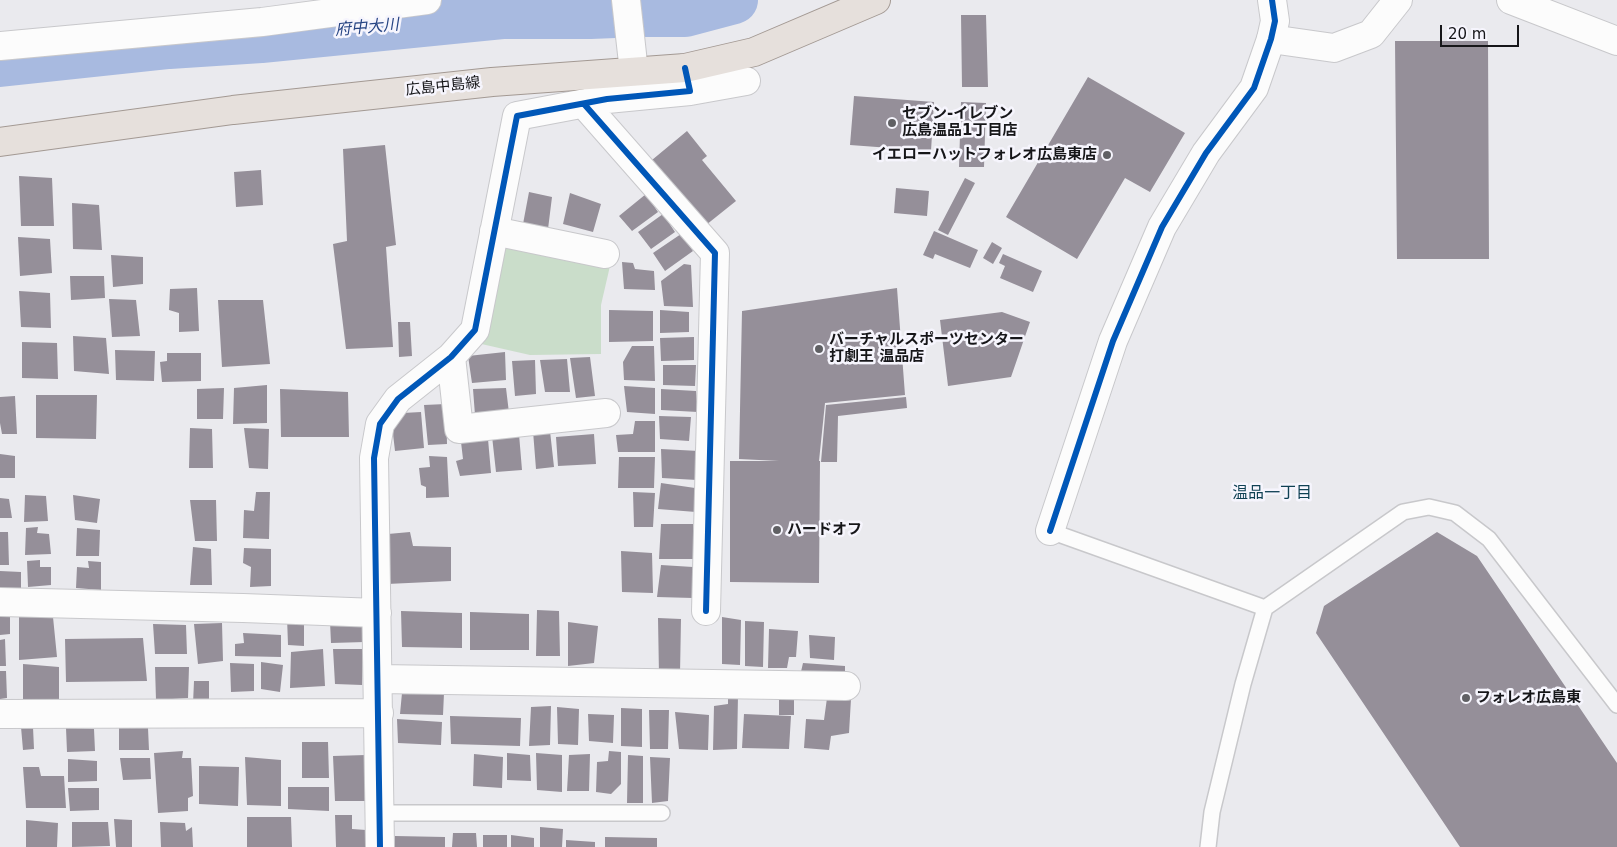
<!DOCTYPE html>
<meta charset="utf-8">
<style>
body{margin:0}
#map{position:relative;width:1617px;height:847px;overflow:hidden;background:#eaeaee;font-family:"DejaVu Sans",sans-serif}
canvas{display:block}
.scale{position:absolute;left:1440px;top:25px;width:79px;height:22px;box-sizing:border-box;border:2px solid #161619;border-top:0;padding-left:6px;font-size:15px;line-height:18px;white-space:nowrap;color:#161619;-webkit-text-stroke:4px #f6f5fd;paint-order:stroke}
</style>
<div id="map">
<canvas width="1617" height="847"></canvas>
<div class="scale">20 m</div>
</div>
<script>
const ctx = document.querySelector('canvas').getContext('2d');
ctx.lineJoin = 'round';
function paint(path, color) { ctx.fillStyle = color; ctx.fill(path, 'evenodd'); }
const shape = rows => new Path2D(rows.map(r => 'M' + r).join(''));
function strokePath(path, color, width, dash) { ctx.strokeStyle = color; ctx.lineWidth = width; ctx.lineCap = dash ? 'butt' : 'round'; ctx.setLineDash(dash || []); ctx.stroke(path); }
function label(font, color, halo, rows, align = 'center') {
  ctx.font = font + ' "DejaVu Sans","Noto Sans JP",sans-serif'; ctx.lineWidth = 5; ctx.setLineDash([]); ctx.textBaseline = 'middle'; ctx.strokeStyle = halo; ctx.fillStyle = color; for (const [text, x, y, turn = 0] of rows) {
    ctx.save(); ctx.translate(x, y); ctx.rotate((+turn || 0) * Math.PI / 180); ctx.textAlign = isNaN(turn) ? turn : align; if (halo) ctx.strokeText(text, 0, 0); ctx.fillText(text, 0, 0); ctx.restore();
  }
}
paint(shape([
 [511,243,610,266,601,305,601,354,530,355,477,343,501,248]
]), '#caddca');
strokePath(shape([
 [0,63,169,45,261,39,502,15,590,15,640,13,685,13,734,0]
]), '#a8bae0', 48);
paint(shape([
 [961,15,986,15,988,87,962,87],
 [1395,41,1488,41,1489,259,1397,259],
 [1088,77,1185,133,1150,192,1125,178,1077,259,1006,217],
 [854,96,934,102,931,151,850,145],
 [961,102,986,103,984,167,959,167],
 [687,131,707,156,702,160,736,201,706,225,652,160],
 [385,145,396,245,386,247,393,347,346,349,333,244,347,241,343,149],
 [261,170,263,205,236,207,234,172],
 [19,176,52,178,54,226,21,226],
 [965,178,975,183,948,235,938,230],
 [896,188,929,191,927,216,894,213],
 [529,192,552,197,548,229,523,224],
 [570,193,601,204,593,232,563,224],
 [646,194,658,212,632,231,619,216],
 [72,203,99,205,102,250,73,249],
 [663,214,675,232,651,249,638,232],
 [934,231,978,250,970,268,935,254,933,259,923,255],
 [681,234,693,251,665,271,653,253],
 [18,237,50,239,52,273,20,276],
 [992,242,1002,248,993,264,983,258],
 [1003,254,1042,271,1033,292,1000,278,1005,266,999,263],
 [111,255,143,257,143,284,113,287],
 [622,262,633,263,635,269,654,271,655,290,624,289],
 [684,264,691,265,693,307,664,306,661,281],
 [70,276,104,276,105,298,71,300],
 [197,288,199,331,179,332,179,313,169,310,170,289],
 [897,288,905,395,825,403,819,461,820,461,819,583,730,582,730,461,779,461,739,459,742,311],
 [19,291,50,293,51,328,21,327],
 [109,299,136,300,140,336,112,337],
 [218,300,263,300,270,364,222,367],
 [609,310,653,311,653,341,609,342],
 [660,310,689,312,689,332,660,333],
 [1002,312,1030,322,1011,377,948,386,940,320],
 [398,322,410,322,412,356,399,357],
 [73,336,106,338,109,374,74,371],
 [694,337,694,360,661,361,660,338],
 [22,342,57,343,58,379,22,378],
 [632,346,654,346,655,381,624,380,623,362],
 [115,350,155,351,154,381,116,380],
 [505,352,506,380,472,383,468,356],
 [167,353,201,353,201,381,162,382,160,362,167,361],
 [590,357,595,396,576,398,570,358],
 [567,359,570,392,545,392,540,360],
 [535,360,536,394,515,396,512,361],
 [663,365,696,365,695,386,663,385],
 [267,385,267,423,233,424,234,388],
 [624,386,655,388,655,414,627,412],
 [224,388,223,419,197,419,197,389],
 [506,388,509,413,475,415,473,389],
 [280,389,348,392,349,437,281,437],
 [661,389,696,391,698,412,661,410],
 [36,395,97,395,96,439,36,438],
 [15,396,17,434,2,434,0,423,0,397],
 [906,397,907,408,838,416,837,462,821,462,826,405],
 [446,404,447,444,428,445,424,405],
 [421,412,424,448,395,451,392,425,403,413],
 [659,416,691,417,689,441,660,439],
 [635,421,655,421,655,452,618,452,616,435,633,434],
 [190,428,212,429,213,468,189,468],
 [244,428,269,429,268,469,249,468],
 [533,431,550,431,554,467,536,469],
 [519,434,522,470,496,472,492,436],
 [594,434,596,464,558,466,556,437],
 [488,439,491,473,460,476,456,461,463,459,461,442],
 [661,449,699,451,697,480,662,478],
 [0,454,15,456,15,478,0,478],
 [429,456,447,457,449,497,426,498,426,487,421,485,419,468,430,467],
 [619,457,655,457,654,488,618,488],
 [661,483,695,488,696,512,658,509],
 [256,492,270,492,269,539,243,538,244,510,254,511],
 [633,492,655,493,653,527,634,527],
 [25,495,46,496,48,521,24,522],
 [73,495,100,499,97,523,75,520],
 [0,498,9,499,12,518,0,518],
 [190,500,216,500,217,541,195,541],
 [661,524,693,524,693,559,659,559],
 [38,527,37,533,49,534,51,554,25,555,26,528],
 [77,528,100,530,99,556,76,556],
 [0,532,8,532,9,565,0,565],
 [410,532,413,546,451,547,451,581,387,584,388,534],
 [1437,532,1477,556,1617,763,1617,847,1460,847,1316,633,1324,606],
 [193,547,211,549,212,585,190,585],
 [244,548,271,549,271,586,250,587,251,567,243,563],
 [621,551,652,553,653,593,622,592],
 [40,560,40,567,51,567,51,585,28,587,27,561],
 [88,561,101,562,101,590,76,588,77,567,89,568],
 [661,565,693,567,693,598,657,597],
 [0,571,21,572,21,591,0,589],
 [537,610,559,611,560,656,536,656],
 [401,611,462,613,462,648,402,647],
 [470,612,529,614,529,650,470,650],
 [0,616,10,616,10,634,0,635],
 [19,616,53,617,57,657,19,660],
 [287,617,304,618,304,646,288,645],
 [722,617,741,620,740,665,722,664],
 [658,618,681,619,680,674,659,675],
 [745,621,764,622,763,667,745,666],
 [330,622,365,624,365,642,331,643],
 [568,622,598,626,594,663,568,666],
 [222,623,223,661,198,664,194,624],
 [153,624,186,625,187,654,155,654],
 [769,629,798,631,796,657,789,657,787,668,768,668],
 [243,633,281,635,281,657,235,656,235,644,244,643],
 [809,635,835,637,834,660,810,658],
 [143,638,147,681,66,682,65,639],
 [5,639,6,666,0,666,0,640],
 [323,649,325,686,290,688,291,652],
 [333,649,363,649,362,685,335,684],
 [261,662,283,665,280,692,261,689],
 [230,663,254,664,254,691,231,692],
 [803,663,845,666,845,679,800,676],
 [23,664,59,667,59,701,23,703],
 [155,667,189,667,188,698,156,700],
 [0,671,6,671,7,698,0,699],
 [194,681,209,681,209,704,193,704],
 [402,693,444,693,443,715,400,714],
 [728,695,738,695,737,749,713,750,714,706,728,704],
 [827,698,851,699,849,733,831,736,829,750,804,748,806,719,824,720],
 [779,699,794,699,794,715,779,715],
 [551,706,550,745,529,746,531,707],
 [557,707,579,709,578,745,558,744],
 [621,708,642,709,642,747,621,746],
 [649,710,669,710,668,749,650,749],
 [675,712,709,715,708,750,679,749],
 [588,714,614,715,613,743,589,741],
 [744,714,791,716,789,749,742,748],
 [450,716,521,718,520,746,451,744],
 [397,719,442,722,441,745,398,743],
 [21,727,33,727,34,749,23,750],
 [119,727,148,728,149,750,119,750],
 [66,728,94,729,95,751,67,752],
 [302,742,328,742,329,778,302,778],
 [183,751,182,758,191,758,193,796,188,798,188,811,158,813,154,753],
 [609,751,621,752,621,784,611,794,596,792,597,762,608,761],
 [507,753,530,755,531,781,507,780],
 [536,753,562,755,562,792,537,790],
 [474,754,503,757,502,788,473,786],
 [590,754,589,791,567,791,569,755],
 [366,755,366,801,335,801,333,756],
 [628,755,643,756,643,803,627,803],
 [245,757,281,760,281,806,247,805],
 [650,757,670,758,668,801,652,803],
 [120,758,150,758,151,779,123,780],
 [68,759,97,761,97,781,68,782],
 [199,766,239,767,238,806,199,804],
 [23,767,39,767,41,776,64,776,66,808,26,808],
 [288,787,329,787,329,811,288,809],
 [68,788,99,788,99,810,70,811],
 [335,815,352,815,352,829,366,830,365,847,336,847],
 [247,817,291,817,292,847,247,847],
 [114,819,132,820,132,847,116,847],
 [26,820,58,823,57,847,26,847],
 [72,822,108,822,110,846,72,847],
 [160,822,185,823,186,831,192,827,193,847,161,847],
 [540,827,563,829,562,847,540,847],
 [453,833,476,833,477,847,452,847],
 [483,835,507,835,507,847,483,847],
 [511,835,534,838,534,847,511,847],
 [395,836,445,837,445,847,395,847],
 [605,837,657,838,657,847,605,847],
 [566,840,595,842,595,847,566,847]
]), '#958f99');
const service = shape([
 [1050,531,1265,608,1403,512,1429,507,1455,513,1489,539,1617,705],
 [380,813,662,813],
 [1208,847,1212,812,1243,684,1265,608]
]);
const minor = shape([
 [626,0,634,72],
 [1511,0,1617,41],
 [1271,39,1334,48,1371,34,1398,0],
 [0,46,262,22,427,0],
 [690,91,746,81],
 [584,104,715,253,706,611],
 [494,231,605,254],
 [451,357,459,429,606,413],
 [0,602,243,608,377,613],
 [378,679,846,686],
 [0,714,379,713],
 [380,847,374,458,380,424,398,399,451,357,475,330,517,116,607,99,690,91,685,68]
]);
const tertiary = shape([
 [1050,531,1113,341,1162,227,1206,153,1254,88,1271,39,1275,21,1272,0]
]);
const primary = shape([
 [0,142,233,110,492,82,685,68,754,52,876,0]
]);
strokePath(service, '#c8c8cb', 18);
strokePath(minor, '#c8c8cb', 30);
strokePath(tertiary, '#c8c8cb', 30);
strokePath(primary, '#a39993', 30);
strokePath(service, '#fcfcfc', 15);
strokePath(minor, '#fcfcfc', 28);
strokePath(tertiary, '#fcfcfc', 28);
strokePath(primary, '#e6e0dc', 28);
strokePath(shape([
 [584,104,715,253,706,611],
 [1050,531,1113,341,1162,227,1206,153,1254,88,1271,39,1275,21,1272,0],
 [380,847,374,458,380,424,398,399,451,357,475,330,517,116,607,99,690,91,685,68]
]), '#0057b8', 6);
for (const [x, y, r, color] of [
 [892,123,5,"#606064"],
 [1107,155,5,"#606064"],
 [819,349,5,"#606064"],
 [777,530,5,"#606064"],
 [1466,698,5,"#606064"]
]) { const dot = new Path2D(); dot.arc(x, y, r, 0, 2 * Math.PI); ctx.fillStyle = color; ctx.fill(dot); strokePath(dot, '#f6f5fd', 2); }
label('15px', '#161619', '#f6f5fd', [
 ["広島中島線",443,87,-6]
]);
label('bold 15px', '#161619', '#f6f5fd', [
 ["セブン‐イレブン",902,114],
 ["広島温品1丁目店",902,131],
 ["イエローハットフォレオ広島東店",1097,155,"right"],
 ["バーチャルスポーツセンター",829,340],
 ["打劇王 温品店",829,357],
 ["ハードオフ",787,530],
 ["フォレオ広島東",1476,698]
], 'left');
label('italic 16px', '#264483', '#f6f5fd', [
 ["府中大川",367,28,-5]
]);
label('16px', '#0f4153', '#f6f5fd', [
 ["温品一丁目",1272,494]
]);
</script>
